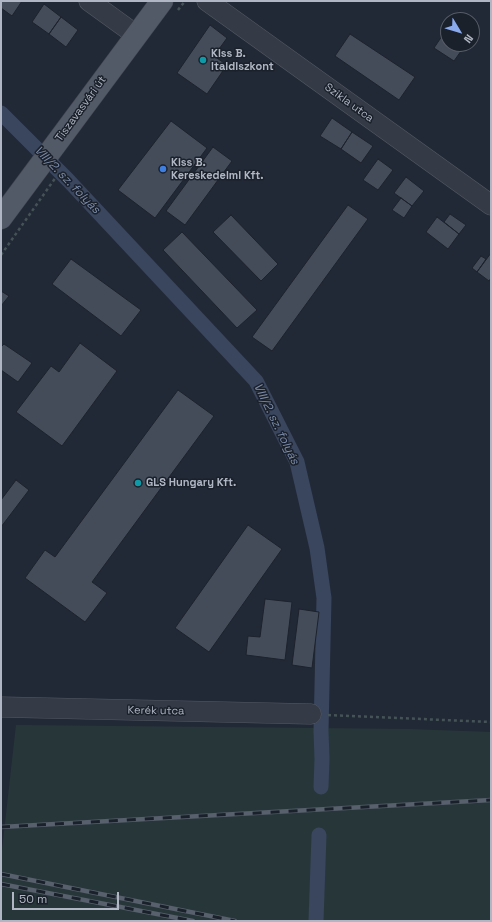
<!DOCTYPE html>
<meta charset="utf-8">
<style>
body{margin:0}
#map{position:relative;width:492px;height:922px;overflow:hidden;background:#222936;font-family:"Space Grotesk",sans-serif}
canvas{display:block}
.frame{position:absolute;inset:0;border:2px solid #b0b6c3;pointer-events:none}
.north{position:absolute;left:440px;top:12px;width:40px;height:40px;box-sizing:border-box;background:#1b212b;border:1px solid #575d68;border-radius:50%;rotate:128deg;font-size:11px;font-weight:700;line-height:16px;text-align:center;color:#b0b6c3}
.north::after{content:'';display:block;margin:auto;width:14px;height:18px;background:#8aaaee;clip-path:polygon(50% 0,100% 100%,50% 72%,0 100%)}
.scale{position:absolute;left:12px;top:892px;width:107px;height:18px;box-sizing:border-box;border:2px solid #b0b6c3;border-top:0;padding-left:5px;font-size:12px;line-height:14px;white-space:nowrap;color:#b0b6c3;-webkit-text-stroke:3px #1b212b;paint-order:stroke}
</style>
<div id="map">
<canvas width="492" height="922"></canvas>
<div class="frame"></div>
<div class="north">N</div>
<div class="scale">50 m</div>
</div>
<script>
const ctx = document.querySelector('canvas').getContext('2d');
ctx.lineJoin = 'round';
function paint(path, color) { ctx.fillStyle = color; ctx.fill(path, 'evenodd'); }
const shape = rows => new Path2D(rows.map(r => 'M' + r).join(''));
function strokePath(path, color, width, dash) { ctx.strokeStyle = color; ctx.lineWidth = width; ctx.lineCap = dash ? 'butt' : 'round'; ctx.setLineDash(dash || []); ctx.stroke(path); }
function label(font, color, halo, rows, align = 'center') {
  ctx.font = font + ' "Space Grotesk",sans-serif'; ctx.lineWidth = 3; ctx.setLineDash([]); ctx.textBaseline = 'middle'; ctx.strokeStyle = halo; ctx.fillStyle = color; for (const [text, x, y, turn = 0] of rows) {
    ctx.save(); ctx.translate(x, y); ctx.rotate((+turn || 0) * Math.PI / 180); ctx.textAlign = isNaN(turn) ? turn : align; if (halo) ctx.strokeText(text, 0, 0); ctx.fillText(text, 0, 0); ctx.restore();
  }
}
paint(shape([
 [16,725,409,729,491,732,491,921,1,921,1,859]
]), '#273739');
strokePath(shape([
 [1,113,68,180,256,381,297,462,317,548,324,598,321,731,322,759,321,787],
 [316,921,319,835]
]), '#39465e', 15);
const building = shape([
 [1,1,22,1,12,16,1,8,1,1],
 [44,4,61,17,49,34,32,22,44,4],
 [459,11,479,24,472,34,472,20,453,20,459,11],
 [61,17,78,30,66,47,49,34,61,17],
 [210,25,227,38,214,56,227,65,207,94,177,73,210,25],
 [448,27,448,44,466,44,454,61,434,48,448,27],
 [350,34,415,77,399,100,335,56,350,34],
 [332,118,352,132,341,149,320,136,332,118],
 [171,121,207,148,155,218,118,190,171,121],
 [352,132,373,146,361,163,341,149,352,132],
 [213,147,232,161,185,225,166,211,213,147],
 [378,159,393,170,378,190,363,180,378,159],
 [406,177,424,191,412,206,394,193,406,177],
 [401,198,412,206,404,218,392,210,401,198],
 [348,205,368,219,272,351,252,337,348,205],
 [450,214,466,225,459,234,444,222,450,214],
 [231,215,278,264,261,281,213,232,231,215],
 [437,217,459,234,448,249,426,232,437,217],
 [182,232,257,310,237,328,163,250,182,232],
 [491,253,491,278,489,281,477,272,491,253],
 [481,256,486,259,477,272,472,268,481,256],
 [71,259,141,310,121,336,52,284,71,259],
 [1,291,9,296,1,306,1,291],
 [80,343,117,371,62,446,16,412,51,366,59,372,80,343],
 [4,344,32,363,18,382,1,370,1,347,4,344],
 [178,390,214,416,92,582,107,593,85,622,25,578,45,550,55,557,178,390],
 [16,480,29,490,1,527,1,500,16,480],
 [248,525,282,549,209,652,175,628,248,525],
 [265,599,292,602,285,660,246,655,248,636,260,637,265,599],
 [299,609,319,612,312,668,292,665,299,609]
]);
paint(building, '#444c5a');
strokePath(building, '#1d232d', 1);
const minor = shape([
 [89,1,136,35],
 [207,1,491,205],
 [1,707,311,714]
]);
const major = shape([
 [1,218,162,1]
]);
strokePath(minor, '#535964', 21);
strokePath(major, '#3f4450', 23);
strokePath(shape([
 [178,10,185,1],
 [1,255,56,177],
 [328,715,491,722]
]), '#445356', 2.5, [3, 3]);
strokePath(minor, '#353b46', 20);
strokePath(major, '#535a67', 22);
const rail = shape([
 [1,827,491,800],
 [1,874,235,921],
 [1,884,193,921]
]);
strokePath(rail, '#585f6d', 4.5);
strokePath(rail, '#1b212b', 3, [9]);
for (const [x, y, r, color] of [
 [203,60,4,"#0f9aa8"],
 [163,169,4,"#3f7fe0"],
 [138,483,4,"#0f9aa8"]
]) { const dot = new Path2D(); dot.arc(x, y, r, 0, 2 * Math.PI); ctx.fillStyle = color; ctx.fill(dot); strokePath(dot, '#1b212b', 1.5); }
label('bold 11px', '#b0b6c3', '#1b212b', [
 ["Kiss B.",211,54],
 ["Italdiszkont",211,67],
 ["Kiss B.",171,163],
 ["Kereskedelmi Kft.",171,176],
 ["GLS Hungary Kft.",146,483]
], 'left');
label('11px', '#b0b6c3', '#1b212b', [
 ["Szikla utca",349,103,36],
 ["Tiszavasvári út",81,109,-54],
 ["Kerék utca",156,711,1]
]);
label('italic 12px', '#7b8ba9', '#1b212b', [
 ["VIII/2. sz. folyás",67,180,46],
 ["VIII/2. sz. folyás",276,424,64]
]);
</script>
